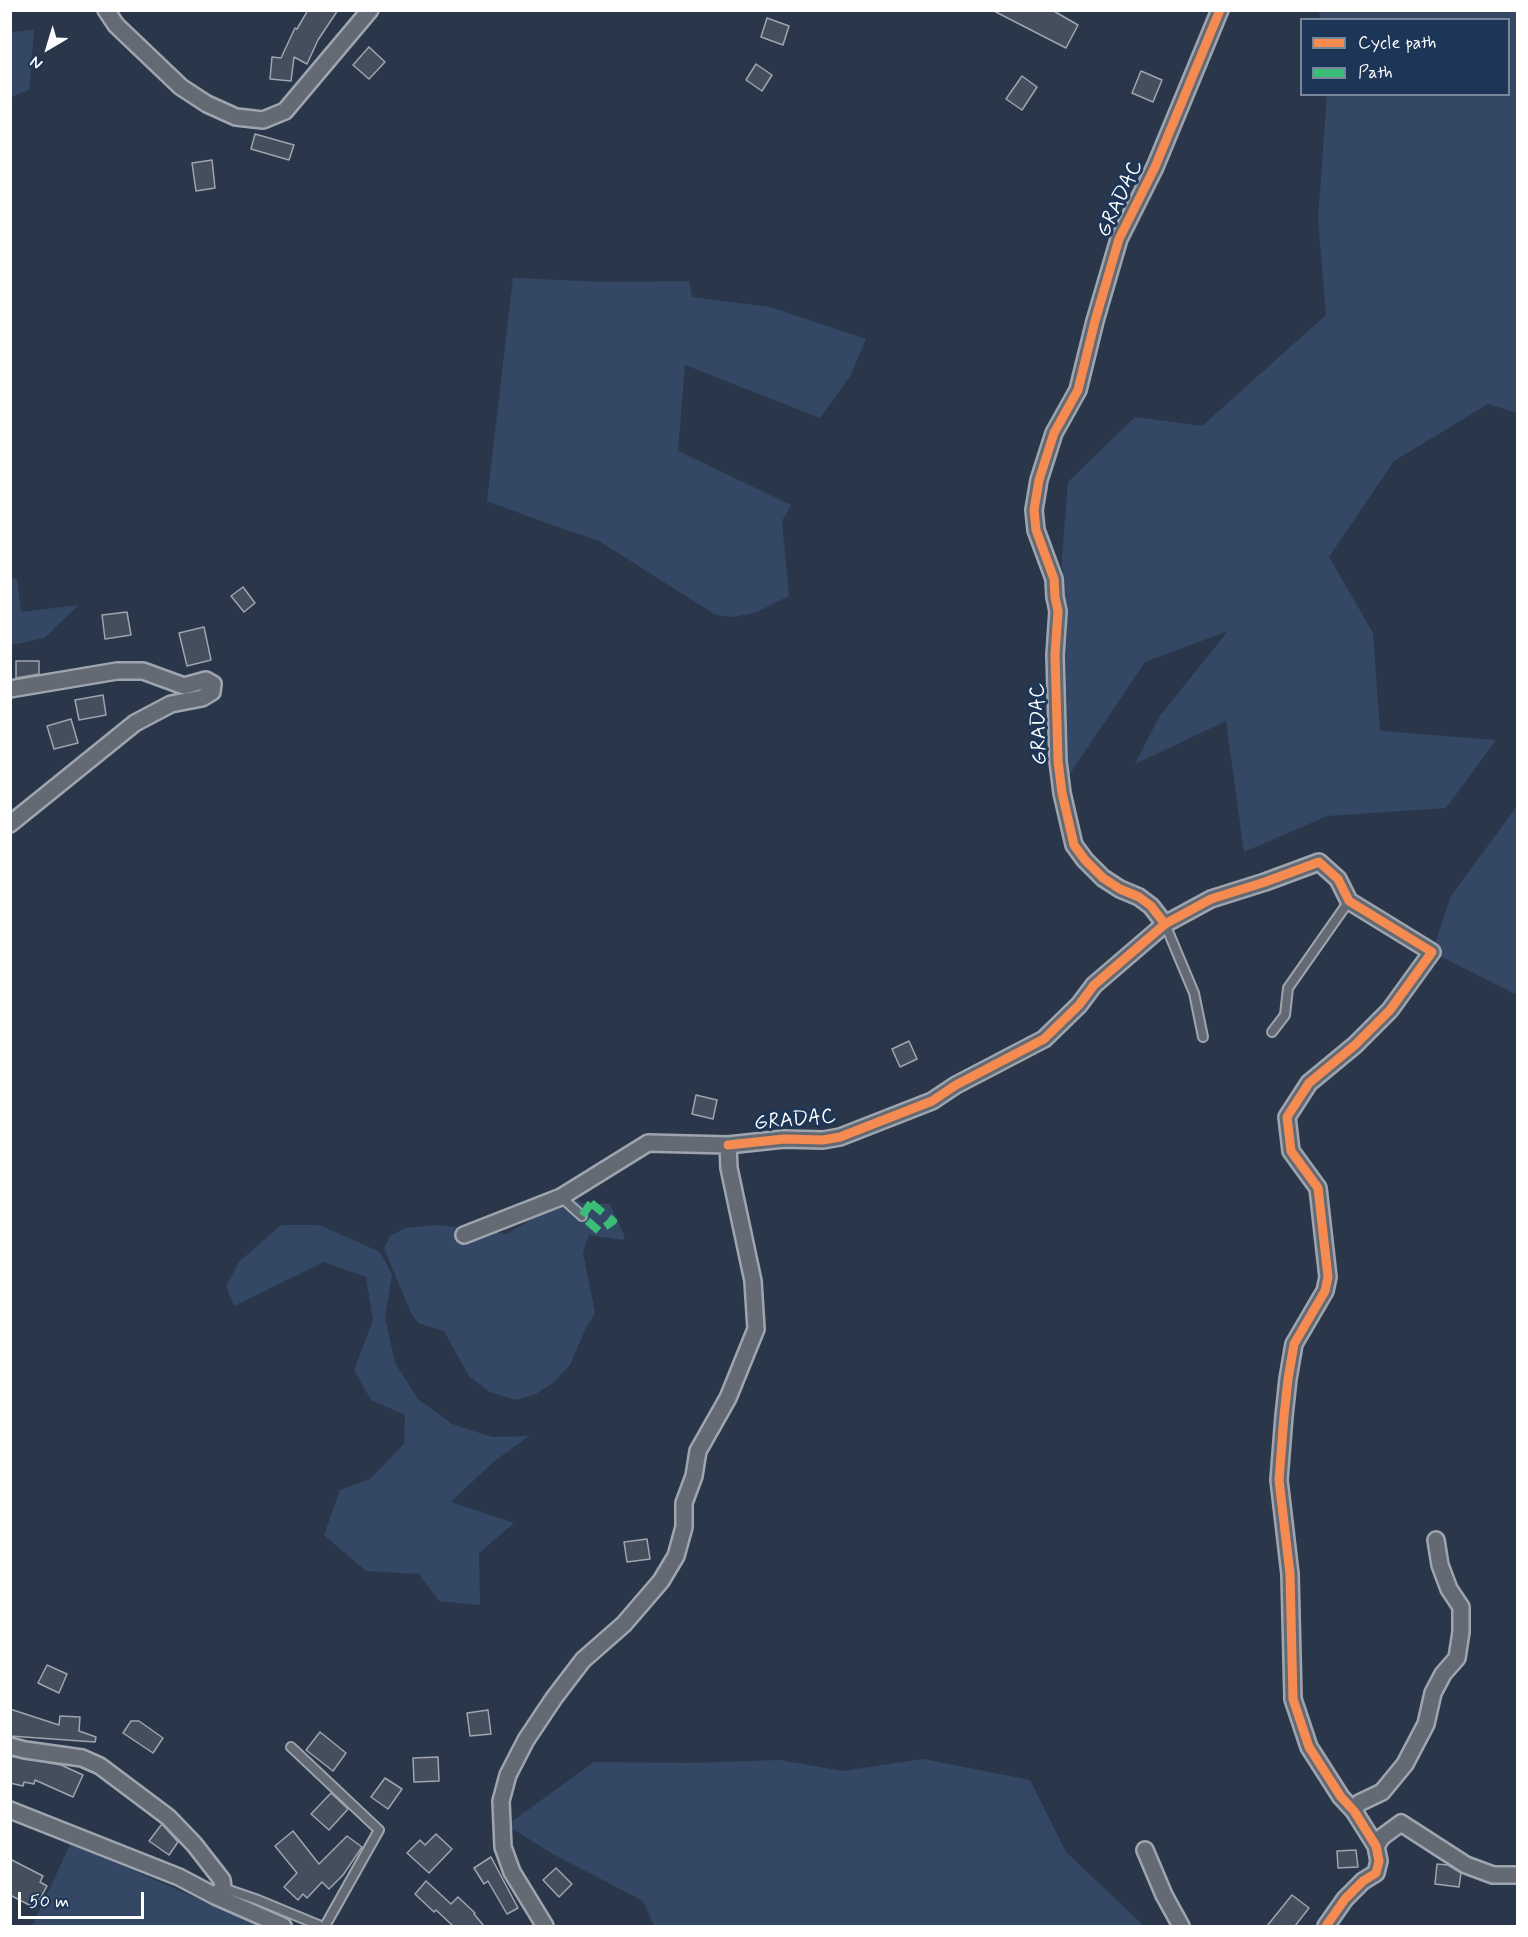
<!DOCTYPE html>
<style>
body{margin:0}
#map{position:relative;width:1528px;height:1937px;overflow:hidden;background:#2a374a;font-family:Mynerve,sans-serif}
canvas{display:block}
.frame{position:absolute;inset:0;border:12px solid #fff;pointer-events:none}
.legend{position:absolute;left:1300px;top:18px;width:210px;height:78px;box-sizing:border-box;background:#1d3557;border:2px solid #77869a;margin:0;padding:8px 10px;list-style:none;font-size:18px;color:#fff}
.legend li{display:flex;align-items:center;gap:12px;height:30px}
.legend b{width:30px;border:2px solid #77869a}
.north{position:absolute;left:18px;top:18px;width:60px;height:60px;-webkit-text-stroke:4px #1d3557;paint-order:stroke;rotate:218deg;font-size:16px;font-weight:700;line-height:24px;text-align:center;color:#fff}
.north::after{content:'';display:block;margin:auto;width:21px;height:27px;background:#fff;clip-path:polygon(50% 0,100% 100%,50% 72%,0 100%)}
.scale{position:absolute;left:18px;top:1892px;width:126px;height:27px;box-sizing:border-box;border:3px solid #fff;border-top:0;padding-left:8px;font-size:18px;line-height:21px;white-space:nowrap;color:#fff;-webkit-text-stroke:4px #1d3557;paint-order:stroke}
</style>
<div id="map">
<canvas width="1528" height="1937"></canvas>
<div class="frame"></div>
<ul class="legend">
<li><b style="height:8px;background:#f68b52"></b>Cycle path</li>
<li><b style="height:8px;background:#3abd76"></b>Path</li>
</ul>
<div class="north">N</div>
<div class="scale">50 m</div>
</div>
<script>
const ctx = document.querySelector('canvas').getContext('2d');
ctx.lineJoin = 'round';
function paint(path, color) { ctx.fillStyle = color; ctx.fill(path, 'evenodd'); }
const shape = rows => new Path2D(rows.map(r => 'M' + r).join(''));
function strokePath(path, color, width, dash) { ctx.strokeStyle = color; ctx.lineWidth = width; ctx.lineCap = dash ? 'butt' : 'round'; ctx.setLineDash(dash || []); ctx.stroke(path); }
function label(font, color, halo, rows, align = 'center') {
  ctx.font = font + ' Mynerve,sans-serif'; ctx.lineWidth = 6; ctx.setLineDash([]); ctx.textBaseline = 'middle'; ctx.strokeStyle = halo; ctx.fillStyle = color; for (const [text, x, y, turn = 0] of rows) {
    ctx.save(); ctx.translate(x, y); ctx.rotate((+turn || 0) * Math.PI / 180); ctx.textAlign = isNaN(turn) ? turn : align; if (halo) ctx.strokeText(text, 0, 0); ctx.fillText(text, 0, 0); ctx.restore();
  }
}
paint(shape([
 [1319,11,1517,11,1517,413,1488,404,1394,461,1329,557,1373,633,1380,731,1496,740,1446,808,1327,816,1244,852,1226,721,1135,764,1159,717,1228,631,1145,662,1069,775,1062,557,1068,482,1135,417,1202,426,1326,315,1318,219,1327,95,1508,94,1508,20,1320,20],
 [34,30,29,90,11,97,11,32],
 [513,278,606,282,689,281,692,297,770,307,866,339,850,376,820,418,685,365,678,451,791,505,782,521,789,596,755,613,732,617,716,615,599,541,549,524,487,501],
 [11,579,17,579,21,612,79,605,44,638,11,645],
 [1517,806,1517,995,1432,952,1451,896],
 [570,1195,581,1203,610,1204,625,1237,623,1240,589,1235,583,1253,595,1313,586,1328,570,1365,554,1382,536,1394,515,1400,490,1392,469,1376,444,1331,418,1323,411,1313,384,1248,390,1236,405,1228,438,1225,507,1234],
 [281,1225,319,1225,380,1252,392,1275,385,1317,395,1363,418,1399,452,1424,492,1437,529,1436,492,1463,451,1502,514,1523,479,1553,480,1605,439,1601,419,1574,366,1571,324,1535,340,1490,370,1479,404,1444,405,1415,371,1400,354,1370,373,1320,366,1277,324,1262,234,1306,226,1286,239,1262],
 [923,1759,1030,1780,1066,1852,1144,1926,654,1926,643,1901,551,1853,507,1825,594,1762,689,1763,780,1760,842,1771],
 [71,1843,260,1926,32,1926]
]), '#344865');
const building = shape([
 [308,10,338,10,318,40,307,64,294,57,291,81,270,79,272,57,281,58,295,28,297,29,308,10],
 [992,10,1052,10,1078,25,1066,48,992,10],
 [767,18,789,26,783,45,761,37,767,18],
 [369,47,385,62,369,79,353,65,369,47],
 [756,64,772,75,762,91,746,80,756,64],
 [1141,71,1162,80,1153,102,1132,93,1141,71],
 [1022,76,1037,87,1022,110,1006,99,1022,76],
 [255,134,294,145,289,160,251,149,255,134],
 [212,160,215,188,196,191,192,163,212,160],
 [243,587,255,603,244,612,231,596,243,587],
 [127,612,131,635,105,639,102,615,127,612],
 [204,627,211,660,187,666,179,633,204,627],
 [16,661,39,661,39,674,16,678,16,661],
 [103,695,106,715,79,720,75,700,103,695],
 [71,719,78,743,54,749,47,726,71,719],
 [909,1041,917,1059,900,1067,892,1049,909,1041],
 [696,1095,717,1100,713,1119,692,1114,696,1095],
 [647,1539,650,1559,627,1562,624,1542,647,1539],
 [47,1665,67,1674,59,1693,38,1683,47,1665],
 [10,1709,59,1725,60,1716,80,1717,79,1731,96,1737,95,1742,10,1736,10,1709],
 [488,1710,491,1734,470,1736,467,1713,488,1710],
 [131,1721,139,1721,163,1738,153,1753,123,1733,131,1721],
 [320,1732,346,1753,333,1771,306,1750,320,1732],
 [10,1756,61,1765,83,1775,73,1797,35,1780,34,1784,24,1782,23,1786,10,1783,10,1756],
 [438,1757,439,1781,414,1782,413,1758,438,1757],
 [385,1778,402,1789,388,1809,371,1797,385,1778],
 [331,1793,348,1809,329,1830,311,1814,331,1793],
 [162,1824,178,1842,169,1855,149,1841,162,1824],
 [293,1831,319,1864,347,1836,362,1847,343,1875,329,1889,322,1882,307,1898,303,1894,298,1900,284,1887,297,1873,275,1846,293,1831],
 [436,1834,452,1849,429,1873,407,1853,420,1840,425,1845,436,1834],
 [1356,1850,1358,1867,1338,1868,1337,1851,1356,1850],
 [491,1857,518,1908,507,1914,488,1881,484,1884,474,1868,491,1857],
 [10,1859,43,1876,40,1882,47,1886,35,1908,10,1895,10,1859],
 [1437,1864,1448,1865,1461,1873,1459,1887,1435,1884,1437,1864],
 [556,1868,572,1884,559,1897,543,1880,556,1868],
 [426,1881,451,1904,458,1897,475,1913,474,1914,484,1926,453,1926,436,1910,434,1912,415,1894,426,1881],
 [1292,1895,1309,1908,1295,1926,1267,1926,1292,1895]
]);
paint(building, '#444e5c');
strokePath(building, '#9fa5ae', 1.5);
const service = shape([
 [1165,924,1194,993,1203,1037],
 [1272,1032,1285,1015,1288,988,1349,901],
 [561,1197,582,1216],
 [291,1747,379,1830,325,1926],
 [223,1888,258,1900,321,1926]
]);
const minor = shape([
 [106,10,116,25,181,87,207,104,236,117,263,120,285,111,370,10],
 [10,689,117,671,143,671,184,686,206,680,213,684,212,692,202,698,171,704,135,723,10,824],
 [1165,924,1211,899,1265,882,1319,862,1338,879,1349,901,1432,952,1390,1010,1355,1045,1309,1083,1287,1117,1291,1151,1318,1188,1328,1277,1325,1291,1294,1344,1288,1379,1284,1416,1279,1480,1290,1574,1293,1699,1309,1747,1341,1797,1354,1811,1376,1846,1379,1861,1376,1873,1363,1881,1345,1899,1326,1926],
 [728,1145,784,1139,823,1140,840,1137,932,1101,956,1085,1044,1039,1079,1005,1094,985,1165,924,1151,906,1139,897,1120,889,1103,878,1085,860,1074,845,1062,793,1058,761,1055,655,1058,611,1055,597,1054,579,1036,530,1034,510,1039,480,1054,433,1078,390,1095,321,1119,239,1155,167,1220,10],
 [464,1235,561,1197,648,1143,728,1145,729,1168,753,1281,756,1329,728,1398,698,1451,694,1476,684,1503,684,1527,676,1556,661,1581,624,1624,583,1660,554,1698,526,1740,508,1775,501,1801,503,1847,512,1872,545,1926],
 [10,1746,25,1750,82,1758,100,1766,168,1817,194,1844,222,1880,223,1888,215,1896],
 [10,1810,179,1877,215,1896,283,1926],
 [1354,1811,1359,1803,1382,1792,1405,1764,1426,1724,1433,1693,1443,1674,1457,1658,1461,1632,1461,1607,1449,1589,1440,1565,1436,1540],
 [1376,1846,1382,1837,1401,1823,1466,1865,1493,1875,1518,1875],
 [1145,1850,1164,1895,1181,1926]
]);
strokePath(service, '#9fa5ae', 12);
strokePath(minor, '#9fa5ae', 20);
strokePath(service, '#636a74', 8);
strokePath(minor, '#636a74', 15);
strokePath(shape([
 [591,1203,613,1221,599,1231,582,1216,591,1203]
]), '#3abd76', 8, [15, 8]);
strokePath(shape([
 [1165,924,1211,899,1265,882,1319,862,1338,879,1349,901,1432,952,1390,1010,1355,1045,1309,1083,1287,1117,1291,1151,1318,1188,1328,1277,1325,1291,1294,1344,1288,1379,1284,1416,1279,1480,1290,1574,1293,1699,1309,1747,1341,1797,1354,1811,1376,1846,1379,1861,1376,1873,1363,1881,1345,1899,1326,1926],
 [728,1145,784,1139,823,1140,840,1137,932,1101,956,1085,1044,1039,1079,1005,1094,985,1165,924,1151,906,1139,897,1120,889,1103,878,1085,860,1074,845,1062,793,1058,761,1055,655,1058,611,1055,597,1054,579,1036,530,1034,510,1039,480,1054,433,1078,390,1095,321,1119,239,1155,167,1220,10]
]), '#f68b52', 9);
label('21px', '#fff', '#1d3557', [
 ["GRADAC",1121,199,-65],
 ["GRADAC",1040,724,-92],
 ["GRADAC",795,1121,-5]
]);
</script>
